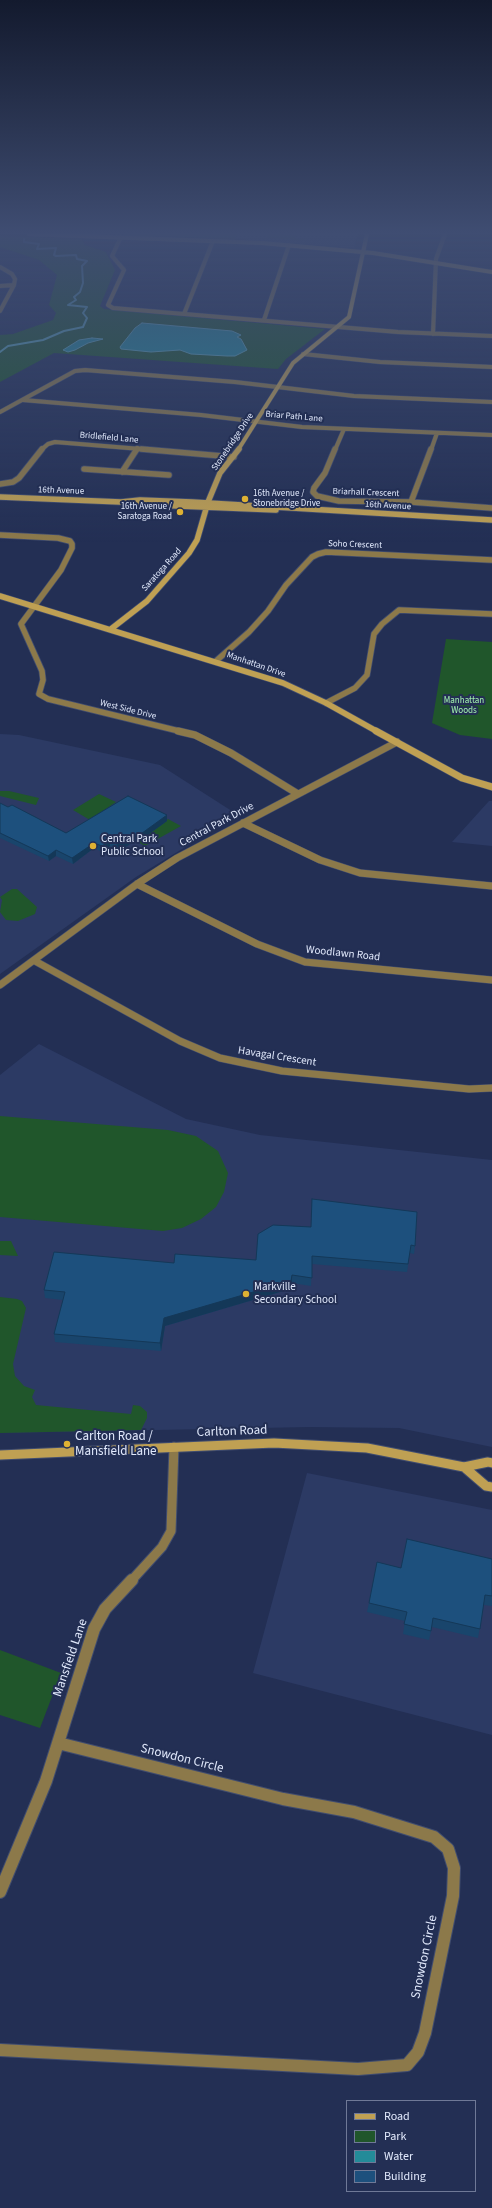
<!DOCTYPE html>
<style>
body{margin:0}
#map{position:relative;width:492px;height:2208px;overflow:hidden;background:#232f54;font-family:"Source Sans 3",sans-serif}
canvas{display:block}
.legend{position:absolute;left:346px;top:2100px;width:130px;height:92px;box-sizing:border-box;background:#232f54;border:1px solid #6f7997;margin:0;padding:5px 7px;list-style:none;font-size:12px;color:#e1e9fc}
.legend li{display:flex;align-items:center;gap:8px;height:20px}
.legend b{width:20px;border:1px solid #6f7997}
</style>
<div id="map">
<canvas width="492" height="2208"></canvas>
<ul class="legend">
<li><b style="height:5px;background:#bfa053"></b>Road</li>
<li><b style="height:11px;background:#20562b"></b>Park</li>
<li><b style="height:11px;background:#238b99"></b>Water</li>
<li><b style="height:11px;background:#1d507d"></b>Building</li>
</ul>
</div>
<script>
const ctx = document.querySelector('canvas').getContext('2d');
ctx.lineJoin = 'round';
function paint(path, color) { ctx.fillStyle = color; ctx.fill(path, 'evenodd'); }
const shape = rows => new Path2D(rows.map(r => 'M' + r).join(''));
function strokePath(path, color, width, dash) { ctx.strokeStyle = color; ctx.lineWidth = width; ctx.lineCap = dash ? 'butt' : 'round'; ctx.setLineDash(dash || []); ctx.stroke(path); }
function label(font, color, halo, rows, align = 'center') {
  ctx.font = font + ' "Source Sans 3",sans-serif'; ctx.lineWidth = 4; ctx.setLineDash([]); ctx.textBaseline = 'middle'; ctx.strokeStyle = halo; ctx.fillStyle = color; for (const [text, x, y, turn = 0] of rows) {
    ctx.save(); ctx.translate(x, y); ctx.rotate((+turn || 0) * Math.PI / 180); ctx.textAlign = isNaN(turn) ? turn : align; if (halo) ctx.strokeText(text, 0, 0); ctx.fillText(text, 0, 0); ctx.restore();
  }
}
paint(shape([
 [238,234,358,234,354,248,235,239],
 [0,734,19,735,160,765,238,815,136,877,0,974],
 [489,801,492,801,492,846,452,842],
 [39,1044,186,1119,260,1135,492,1160,492,1447,399,1428,310,1427,0,1433,0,1075],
 [307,1473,492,1510,492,1735,253,1673]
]), '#2c3a64');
paint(shape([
 [107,234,237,234,235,239],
 [268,234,296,235,295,238,305,240,267,238],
 [0,236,82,239,85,245,106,252,115,270,100,306,104,309,325,329,286,359,278,369,54,353,0,382,0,335,13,334,53,320,56,313,49,305,57,275,39,260,0,247],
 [446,639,492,642,492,739,460,735,432,723],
 [0,791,9,791,39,798,36,805,0,796],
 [99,794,116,802,90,820,73,810],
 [168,819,181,826,145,846,138,842],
 [12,889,17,889,37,907,35,914,18,921,6,920,0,912,2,900,0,897],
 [0,1116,168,1130,196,1136,218,1151,228,1173,224,1192,216,1207,201,1219,182,1228,163,1231,0,1217],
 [0,1241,11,1241,18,1256,0,1255],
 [0,1297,17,1299,22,1301,26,1308,13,1364,15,1376,24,1386,35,1390,32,1397,36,1405,131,1414,133,1405,140,1406,147,1412,147,1418,141,1430,0,1433],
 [0,1650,61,1673,40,1728,0,1715]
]), '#20562b');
const water = shape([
 [142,323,232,331,241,335,237,337,241,339,247,350,235,356,227,356,191,354,180,350,151,352,121,349,120,347,135,328,142,323],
 [92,338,103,339,88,343,75,350,68,352,63,350,79,340,92,338]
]);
paint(water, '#238b99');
strokePath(water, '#5ca7b7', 1);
strokePath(shape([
 [0,352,8,346,43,340,64,331,83,327,87,318,83,313,87,307,68,305,76,300,74,297,80,292,83,283,82,266,87,261,77,259,76,255,56,256,54,255,56,248,37,249,39,244,24,242,24,239]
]), '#5ca7b7', 2);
const streetFar4 = shape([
 [121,237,112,256,124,270,108,305,113,308,398,332,492,336],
 [0,267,12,274,15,279,14,285,0,311],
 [0,286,14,285],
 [184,314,213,241],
 [264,320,289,245],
 [433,334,436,259,445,234],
 [303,354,380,362,492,367],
 [23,400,201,415,302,427,492,435],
 [0,412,75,371,85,370,235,382,354,396,492,402],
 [41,450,48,444,55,442,153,450],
 [137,450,138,448],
 [335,450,344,429],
 [431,450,437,433]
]);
const streetFar3 = shape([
 [141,449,234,457],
 [335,449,325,473,314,488,313,492,317,496,339,501,411,502,492,508],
 [84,469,169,475],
 [122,472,137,449],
 [0,484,13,482,19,478,42,449],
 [411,502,431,449],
 [0,535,58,538,70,541,72,544,72,548,61,570,21,624,42,671,43,680,39,694,48,699,183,732],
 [216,661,249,632,268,611,286,585,312,557,318,554,326,552,492,560],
 [326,703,355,688,367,675,374,634,382,624,399,610,492,614]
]);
const streetFar2 = shape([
 [178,731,195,735,231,753,298,794],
 [243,823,320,860,360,873,492,886],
 [137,884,257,944,305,962,492,980],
 [35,961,180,1041,220,1058,282,1071,469,1089,492,1088],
 [0,985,137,884,177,858,397,742]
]);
const streetFar1 = shape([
 [131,1581,162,1547,171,1531,174,1447]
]);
const street = shape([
 [0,1892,46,1781,94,1629,105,1609,132,1580],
 [0,2050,358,2069,407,2065,418,2052,425,2033,453,1896,454,1868,448,1849,434,1837,354,1812,283,1799,58,1743]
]);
const secondaryFar3 = shape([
 [29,234,262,243,373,253,492,272],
 [238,450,293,363,349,317,367,234]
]);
const secondaryFar2 = shape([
 [0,497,121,502,140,500,192,502,492,520],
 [130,504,276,510],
 [0,596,283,683,326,703,378,732],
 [111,629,147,601,189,553,197,540,208,502,220,473,239,449]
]);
const secondaryFar1 = shape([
 [376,731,462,778,492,787]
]);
const secondary = shape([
 [0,1455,274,1443,367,1448,464,1467,488,1462,492,1463],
 [464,1467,486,1486,492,1487]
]);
strokePath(streetFar4, '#414d6f', 5);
strokePath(streetFar3, '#414d6f', 7);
strokePath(streetFar2, '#414d6f', 8);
strokePath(streetFar1, '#414d6f', 11);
strokePath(street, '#414d6f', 14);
strokePath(secondaryFar3, '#414d6f', 5);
strokePath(secondaryFar2, '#414d6f', 7);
strokePath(secondaryFar1, '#414d6f', 8);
strokePath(secondary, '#414d6f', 11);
strokePath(streetFar4, '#8c794a', 4);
strokePath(streetFar3, '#8c794a', 5.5);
strokePath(streetFar2, '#8c794a', 7);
strokePath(streetFar1, '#8c794a', 9);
strokePath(street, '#8c794a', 12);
strokePath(secondaryFar3, '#bfa053', 4);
strokePath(secondaryFar2, '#bfa053', 5.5);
strokePath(secondaryFar1, '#bfa053', 7);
strokePath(secondary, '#bfa053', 9);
paint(shape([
 [0,803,8,807,66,833,167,821,138,842,135,841,124,848,118,849,110,846,102,852,94,848,73,864,56,856,49,861,0,838],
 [273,1225,415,1246,414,1254,410,1253,407,1272,312,1264,311,1286,292,1283,290,1289,165,1326,161,1351,55,1342,54,1334,63,1300,45,1298,44,1290,174,1263,256,1260],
 [492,1559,492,1606,484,1605,478,1638,432,1627,429,1640,403,1634,405,1621,367,1612,369,1603,401,1568]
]), '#19456c');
paint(shape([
 [167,815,167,821,138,842,138,836],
 [134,836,135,841,124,848,118,849,117,844],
 [110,840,110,846,102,852,102,846],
 [94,843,94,848,73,864,72,858],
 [56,850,56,856,49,861,48,856],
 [292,1275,292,1283,290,1289,165,1326,161,1351,160,1343,164,1318]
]), '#143858');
const building = shape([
 [128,796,167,815,138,836,134,836,123,842,117,844,110,840,102,846,94,843,72,858,56,850,48,856,0,833,0,803,8,807,12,805,66,833,128,796],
 [312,1199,417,1212,415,1246,411,1245,408,1264,312,1256,312,1278,292,1275,291,1281,164,1318,160,1343,54,1334,65,1292,44,1290,54,1252,174,1263,175,1254,256,1260,258,1234,273,1225,311,1227,312,1199],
 [407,1539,492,1559,492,1596,485,1595,480,1629,433,1618,431,1631,404,1624,407,1612,369,1603,377,1562,401,1568,407,1539]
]);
paint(building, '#1d507d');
strokePath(building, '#143858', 1);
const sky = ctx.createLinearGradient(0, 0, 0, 543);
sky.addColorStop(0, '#131a2e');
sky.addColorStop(0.43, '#3f4d72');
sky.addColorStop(1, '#3f4d7200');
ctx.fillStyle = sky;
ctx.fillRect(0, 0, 492, 543);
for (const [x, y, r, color] of [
 [245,499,4,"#deb133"],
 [180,512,4,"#deb133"],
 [93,846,4,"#deb133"],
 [246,1294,4,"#deb133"],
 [67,1444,4,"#deb133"]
]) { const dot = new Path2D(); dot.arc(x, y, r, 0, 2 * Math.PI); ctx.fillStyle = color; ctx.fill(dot); strokePath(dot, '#232f54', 1.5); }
label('9px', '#e1e9fc', '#232f54', [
 ["Briar Path Lane",294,417,5],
 ["Bridlefield Lane",109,438,5],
 ["Stonebridge Drive",233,442,-56],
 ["16th Avenue",61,491,2],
 ["Briarhall Crescent",366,493,2],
 ["16th Avenue",388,506,3],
 ["Soho Crescent",355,545,2],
 ["Saratoga Road",162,570,-48],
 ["Manhattan Drive",256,665,19],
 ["West Side Drive",128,710,14]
]);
label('9px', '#e1e9fc', '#232f54', [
 ["16th Avenue /",253,494],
 ["Stonebridge Drive",253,504],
 ["16th Avenue /",172,507,"right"],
 ["Saratoga Road",172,517,"right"]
], 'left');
label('9px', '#a5f4b0', '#232f54', [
 ["Manhattan",464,701],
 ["Woods",464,711]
]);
label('11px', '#e1e9fc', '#232f54', [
 ["Central Park Drive",217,825,-28],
 ["Woodlawn Road",343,954,6],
 ["Havagal Crescent",277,1057,9]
]);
label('11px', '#e1e9fc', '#232f54', [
 ["Central Park",101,840],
 ["Public School",101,853],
 ["Markville",254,1288],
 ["Secondary School",254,1301]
], 'left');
label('13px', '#e1e9fc', '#232f54', [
 ["Carlton Road",232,1432,-2],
 ["Mansfield Lane",71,1658,-71],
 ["Snowdon Circle",182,1759,14],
 ["Snowdon Circle",425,1957,-78]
]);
label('13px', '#e1e9fc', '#232f54', [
 ["Carlton Road /",75,1437],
 ["Mansfield Lane",75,1452]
], 'left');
</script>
